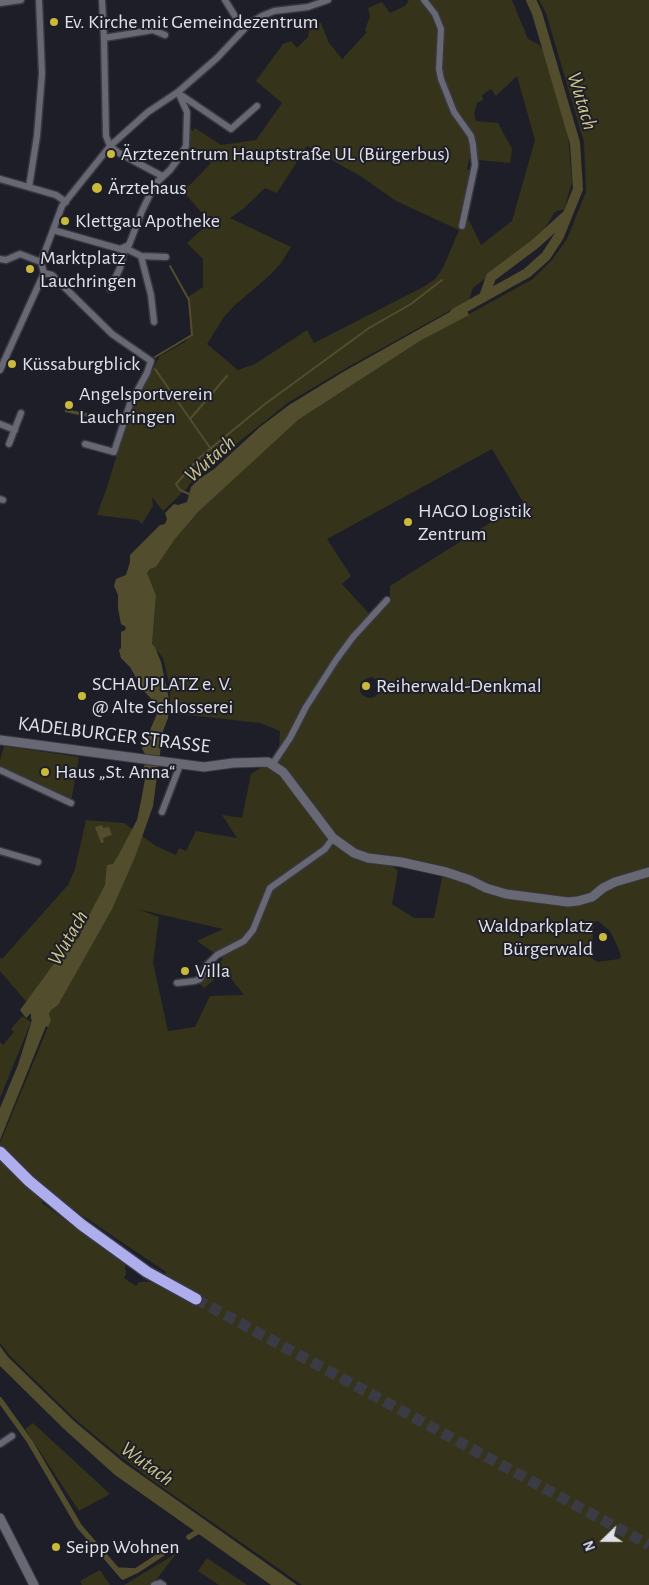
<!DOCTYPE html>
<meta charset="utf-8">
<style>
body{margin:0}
#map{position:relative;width:649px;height:1585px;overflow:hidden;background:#1e1e28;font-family:"Alegreya Sans",sans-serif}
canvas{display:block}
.north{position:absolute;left:579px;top:1515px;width:50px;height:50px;-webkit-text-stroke:4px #1e1e28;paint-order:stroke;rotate:248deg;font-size:14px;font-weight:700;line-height:20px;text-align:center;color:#e1e2e9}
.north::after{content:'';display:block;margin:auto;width:18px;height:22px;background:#e1e2e9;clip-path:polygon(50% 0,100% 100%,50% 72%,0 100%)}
</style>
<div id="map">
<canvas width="649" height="1585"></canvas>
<div class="north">N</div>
</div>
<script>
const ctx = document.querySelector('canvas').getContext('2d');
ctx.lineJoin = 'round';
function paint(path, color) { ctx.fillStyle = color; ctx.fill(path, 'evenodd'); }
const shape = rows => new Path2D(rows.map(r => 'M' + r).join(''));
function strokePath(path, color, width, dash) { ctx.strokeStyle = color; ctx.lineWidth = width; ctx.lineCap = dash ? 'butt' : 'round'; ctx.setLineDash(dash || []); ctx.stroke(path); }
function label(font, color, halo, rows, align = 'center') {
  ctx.font = font + ' "Alegreya Sans",sans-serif'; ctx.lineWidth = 4; ctx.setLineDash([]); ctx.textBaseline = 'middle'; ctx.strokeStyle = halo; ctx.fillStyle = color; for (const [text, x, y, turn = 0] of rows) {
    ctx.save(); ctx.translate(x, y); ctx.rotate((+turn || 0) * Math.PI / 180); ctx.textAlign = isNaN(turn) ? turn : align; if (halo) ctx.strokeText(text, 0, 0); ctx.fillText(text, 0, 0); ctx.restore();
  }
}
paint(shape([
 [409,0,421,0,424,3,427,0,512,0,528,39,538,44,544,51,567,130,569,146,572,182,564,210,559,210,554,213,545,228,525,247,473,288,469,300,348,367,289,402,196,476,187,488,163,511,152,497,153,506,142,524,138,520,97,515,108,484,130,411,160,356,185,342,192,334,188,297,203,287,203,259,187,243,210,222,179,187,190,185,211,163,188,146,188,127,193,131,195,128,221,145,256,140,282,103,256,81,283,44,291,41,297,48,308,37,311,20,321,23,329,43,343,60,344,57,367,32,365,30,370,16,368,8,382,2,390,13,405,6],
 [517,76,535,140,512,221,481,245,464,210,472,170,467,170,469,159,510,163,512,149,498,123,476,121,474,114,477,103,483,100,482,95,491,89,496,96],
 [307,146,362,177,396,201,459,230,443,268,435,279,425,286,314,343,307,330,255,364,238,370,207,344,224,317,234,306,270,275,281,263,291,247,230,218,243,209,265,188,277,193],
 [539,0,649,0,649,1585,302,1585,149,1478,111,1449,75,1419,10,1356,0,1343,0,1143,48,1027,0,971,0,957,2,959,68,885,75,869,86,820,124,823,156,846,176,855,179,848,186,851,196,831,237,838,222,815,242,818,251,774,264,766,278,772,280,731,260,723,170,713,170,687,163,658,152,644,156,595,147,573,150,569,156,567,175,539,199,511,239,472,298,420,420,341,533,279,552,260,567,239,586,192,584,142,546,13],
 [492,449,523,502,390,586,390,602,374,619,342,584,351,576,327,539],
 [372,677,378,681,381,690,375,697,369,698,362,695,360,691,360,684,365,679],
 [380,854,444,868,434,918,414,918,392,904,398,871],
 [137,909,223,929,197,941,223,959,199,983,204,988,225,971,244,995,210,996,195,1027,168,1031,153,963,159,917],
 [598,921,610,931,618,947,621,957,619,959,598,962,591,958,588,950,592,946,594,922],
 [44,1187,61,1201,166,1272,162,1288,150,1282,139,1282,136,1286,124,1278,126,1274,125,1264,42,1203],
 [4,746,79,757,71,802,0,768,0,760],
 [22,1016,31,1022,0,1098,0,1042,3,1045,14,1032,11,1029],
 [33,1423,110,1494,79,1511,25,1429],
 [177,1553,152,1585,124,1585],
 [207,1558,247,1585,219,1585,198,1571],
 [100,1570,110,1585,82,1585,80,1581]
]), '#36331b');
paint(shape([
 [464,304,469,315,420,341,298,420,199,511,175,539,156,567,150,569,147,573,156,595,152,644,155,647,161,662,169,699,168,718,163,731,153,806,135,857,112,909,58,1005,51,1010,49,1014,51,1020,48,1027,46,1026,0,1140,0,1108,18,1065,32,1020,31,1019,31,1013,26,1018,20,1010,67,946,79,938,85,923,105,885,107,865,113,864,118,856,137,820,141,801,145,779,143,770,147,757,142,749,159,709,155,703,143,690,130,667,121,658,119,650,121,648,121,632,125,630,126,627,121,624,118,608,118,595,114,586,116,579,126,575,130,562,130,555,160,525,165,524,167,519,165,513,174,504,178,505,187,502,191,487,199,479,214,469,260,427,289,405,343,372],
 [65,409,107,417,106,421,65,412],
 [102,825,103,828,109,827,112,835,103,838,104,842,101,843,95,827],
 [0,1346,8,1357,74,1421,123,1462,297,1585,271,1585,115,1475,64,1429,0,1366]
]), '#524e2d');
strokePath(shape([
 [155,357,192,335,189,300,170,266],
 [155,369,211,449],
 [191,418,227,376],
 [189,494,180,490,176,484,199,458,265,404,369,328,411,304,442,280]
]), '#524e2d', 2);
strokePath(shape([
 [0,1400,30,1442,79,1526,117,1570,136,1571,174,1546],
 [189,1537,202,1529],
 [117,1570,123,1577,135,1571]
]), '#524e2d', 5.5);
strokePath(shape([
 [484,297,491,277,535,244,567,215],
 [455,313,527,273,546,256,559,236,578,189,575,143,537,13,531,0]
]), '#524e2d', 10);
strokePath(shape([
 [196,1299,649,1545]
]), '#3b3b45', 11, [11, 5.5]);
const street = shape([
 [102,0,104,38,106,136,110,146,119,153,162,176],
 [225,0,243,29],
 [424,0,435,14,441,29,439,69,441,79,454,112,471,136,473,145,475,165,462,226],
 [0,3,21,0],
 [104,38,153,30,165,35],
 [178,93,231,129,257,106],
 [0,179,56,195,66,202],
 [29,187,37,136,42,74,39,0],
 [53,230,120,249,129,245,142,211,155,184,170,170,181,155,186,146,187,112,178,92],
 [141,256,151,295,154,322],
 [0,259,6,260,20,254,41,262],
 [44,273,52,275,112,334,151,361,147,373,130,404,114,452,85,444],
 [110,289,120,268,125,248,141,256,166,257],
 [0,370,44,273,41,262,62,206,110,146,148,112,178,92,217,58,250,23,262,16,274,11,308,7,328,0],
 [0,424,15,430],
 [9,444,21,413],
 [0,499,3,500],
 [272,765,290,738,306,707,336,660,353,637,387,600],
 [0,770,71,803],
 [162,812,180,765],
 [0,851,38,862],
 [177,983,195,981,200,979,207,965,217,955,244,941,253,930,270,888,325,849,333,838],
 [0,1444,12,1436],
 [154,1585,160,1583,163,1585]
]);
const secondary = shape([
 [0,740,204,767,233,763,268,762,283,772,333,838,354,853,368,858,401,862,446,872,470,880,486,888,506,894,568,902,578,901,592,897,603,888,615,882,649,872],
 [0,1518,34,1585]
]);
const highway = shape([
 [0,1152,29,1181,82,1225,147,1272,196,1299]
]);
strokePath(street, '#383841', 9);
strokePath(secondary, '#383841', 11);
strokePath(highway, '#383841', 14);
strokePath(street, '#686875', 6);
strokePath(secondary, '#686875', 9);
strokePath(highway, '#aeaeed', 11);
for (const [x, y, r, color] of [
 [54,22,5,"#c9ba3a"],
 [111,154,5,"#c9ba3a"],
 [97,188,6,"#c9ba3a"],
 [65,221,5,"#c9ba3a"],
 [30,269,5,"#c9ba3a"],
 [12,364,5,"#c9ba3a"],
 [69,405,5,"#c9ba3a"],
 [408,522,5,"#c9ba3a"],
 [366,686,5,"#c9ba3a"],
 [82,696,5,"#c9ba3a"],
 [45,772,5,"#c9ba3a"],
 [603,937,5,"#c9ba3a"],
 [185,971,5,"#c9ba3a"],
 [56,1547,5,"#c9ba3a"]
]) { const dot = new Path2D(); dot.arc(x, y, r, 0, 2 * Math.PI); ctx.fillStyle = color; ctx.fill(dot); strokePath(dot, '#1e1e28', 2); }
label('20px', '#e1e2e9', '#1e1e28', [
 ["Ev. Kirche mit Gemeindezentrum",64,22],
 ["Ärztezentrum Hauptstraße UL (Bürgerbus)",121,154],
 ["Ärztehaus",108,188],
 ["Klettgau Apotheke",75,221],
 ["Marktplatz",40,258],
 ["Lauchringen",40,281],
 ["Küssaburgblick",22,364],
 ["Angelsportverein",79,394],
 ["Lauchringen",79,417],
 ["HAGO Logistik",418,511],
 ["Zentrum",418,534],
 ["SCHAUPLATZ e. V.",92,684],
 ["@ Alte Schlosserei",92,707],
 ["Reiherwald-Denkmal",376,686],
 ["Haus „St. Anna“",55,772],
 ["Waldparkplatz",593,926,"right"],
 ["Bürgerwald",593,949,"right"],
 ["Villa",195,971],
 ["Seipp Wohnen",66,1547]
], 'left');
label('20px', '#e1e2e9', '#1e1e28', [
 ["KADELBURGER STRASSE",114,735,7]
]);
label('italic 21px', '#ccc689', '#1e1e28', [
 ["Wutach",582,101,73],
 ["Wutach",210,459,-41],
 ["Wutach",68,938,-60],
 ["Wutach",147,1464,36]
]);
</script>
